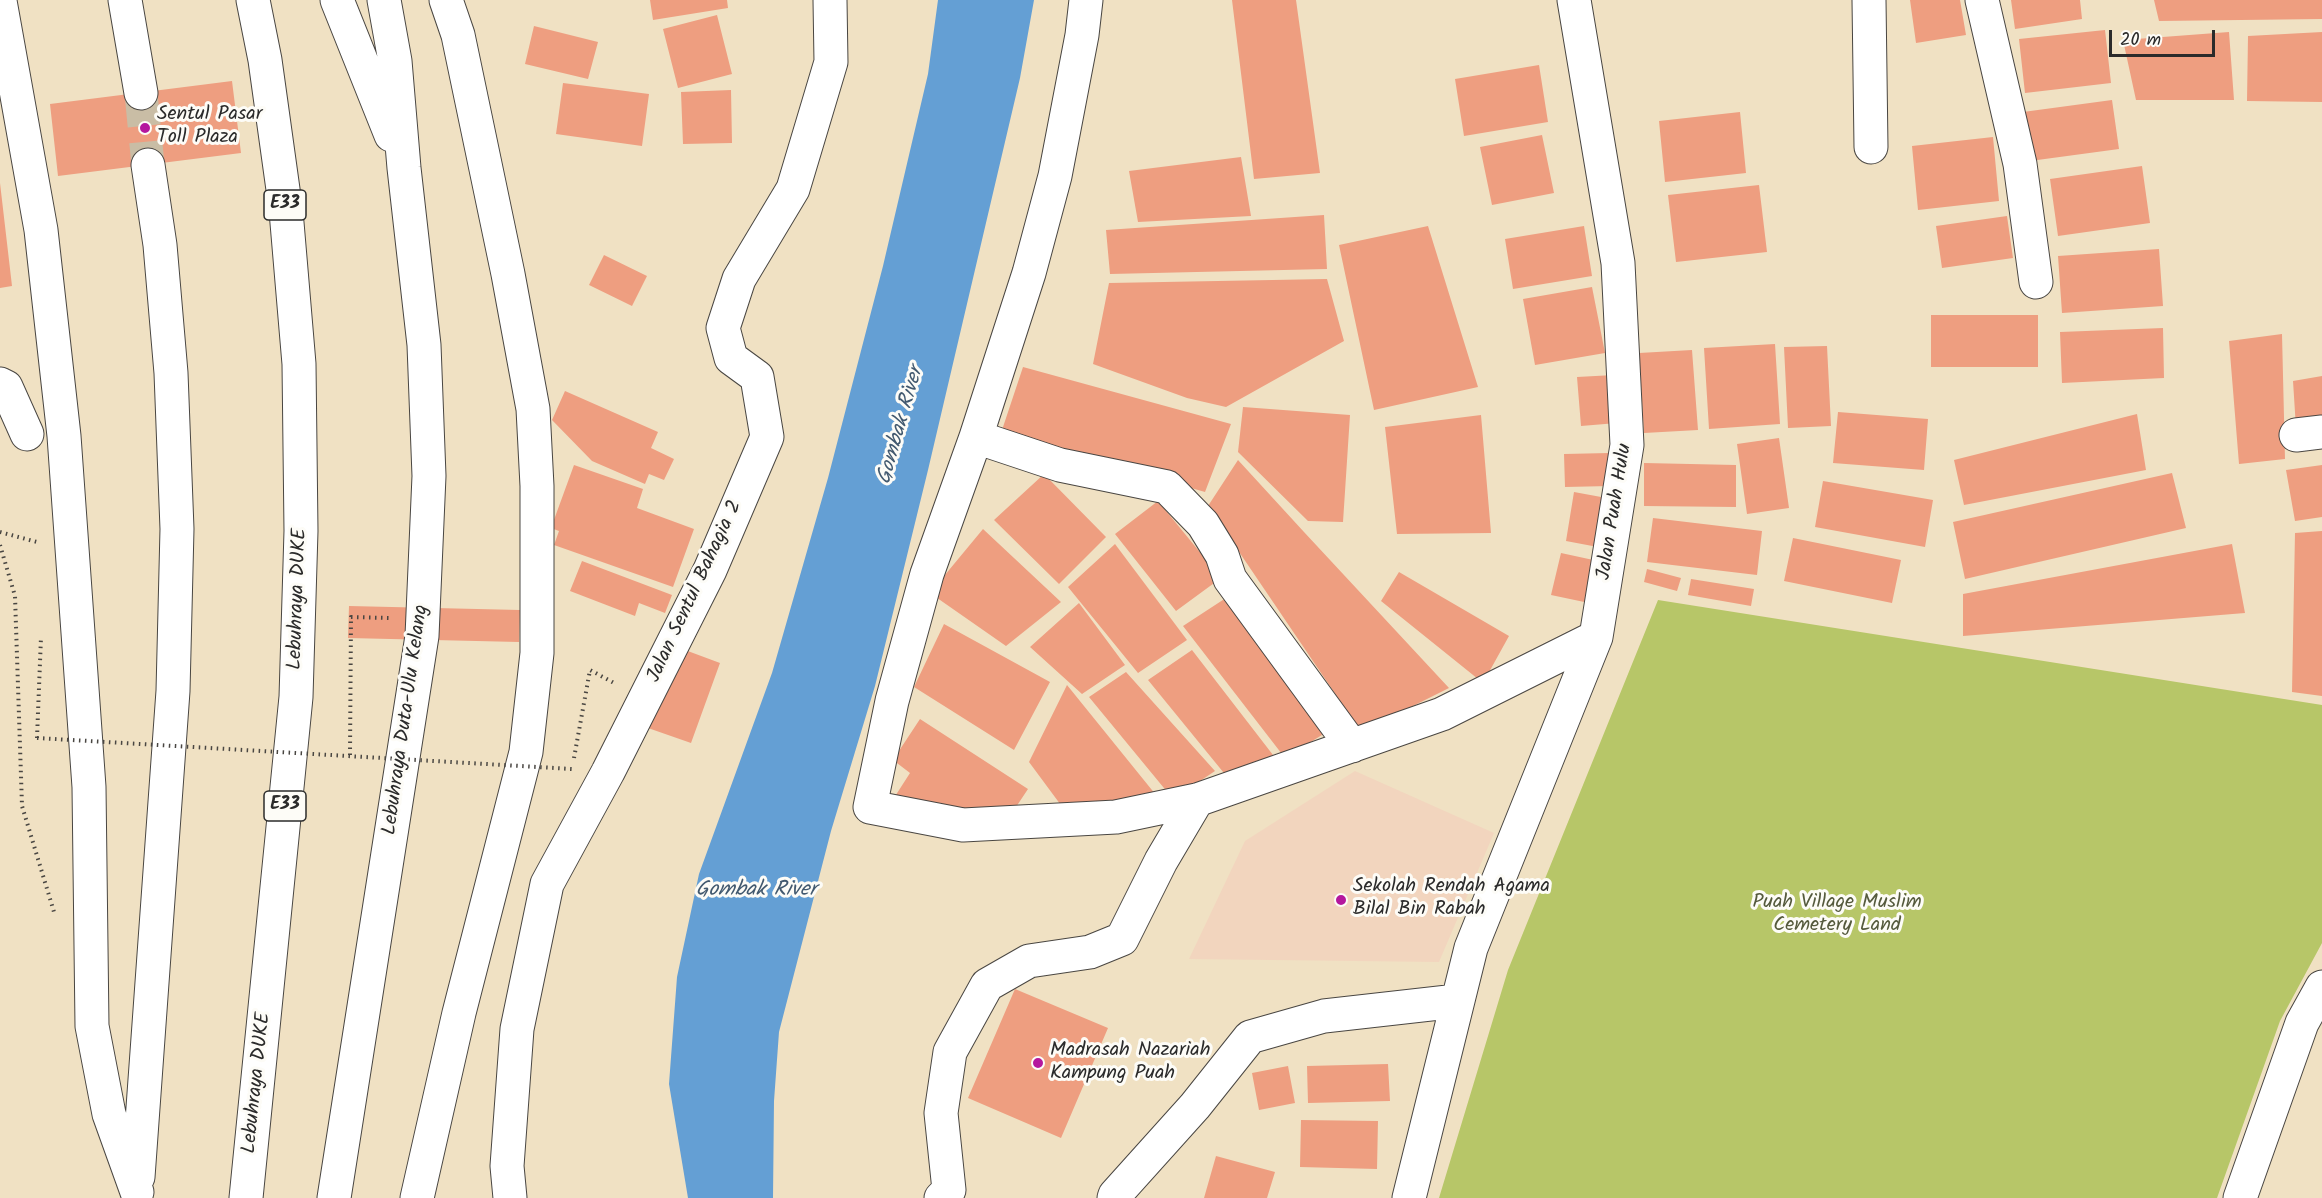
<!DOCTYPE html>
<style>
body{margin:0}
#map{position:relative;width:2322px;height:1198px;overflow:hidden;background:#f0e1c3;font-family:Kalam,sans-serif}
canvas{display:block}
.scale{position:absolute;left:2109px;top:30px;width:106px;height:27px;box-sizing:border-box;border:3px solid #2b2b2b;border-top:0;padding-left:8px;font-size:18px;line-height:21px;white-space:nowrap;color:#2b2b2b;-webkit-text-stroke:4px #fdfcf7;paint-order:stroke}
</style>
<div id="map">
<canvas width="2322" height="1198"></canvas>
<div class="scale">20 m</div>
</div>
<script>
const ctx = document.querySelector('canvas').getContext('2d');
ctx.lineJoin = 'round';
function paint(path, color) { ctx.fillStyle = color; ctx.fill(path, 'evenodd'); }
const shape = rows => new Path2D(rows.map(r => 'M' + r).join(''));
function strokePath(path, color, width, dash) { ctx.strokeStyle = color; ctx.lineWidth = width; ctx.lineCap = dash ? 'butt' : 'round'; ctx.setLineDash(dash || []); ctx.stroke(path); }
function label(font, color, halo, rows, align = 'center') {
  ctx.font = font + ' Kalam,sans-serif'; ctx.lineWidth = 6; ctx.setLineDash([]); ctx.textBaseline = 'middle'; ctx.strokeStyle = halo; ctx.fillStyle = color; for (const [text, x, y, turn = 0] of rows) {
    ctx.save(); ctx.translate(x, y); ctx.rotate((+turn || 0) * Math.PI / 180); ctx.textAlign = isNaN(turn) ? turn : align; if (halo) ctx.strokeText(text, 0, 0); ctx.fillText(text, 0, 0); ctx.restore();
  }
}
paint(shape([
 [1355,771,1494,833,1439,962,1189,959,1245,841]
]), '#f2d5be');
paint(shape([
 [1658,600,2322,705,2322,943,2280,1021,2217,1198,1439,1198,1508,970]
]), '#b7c668');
paint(shape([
 [938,0,1034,0,1020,78,928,470,875,686,831,831,779,1032,774,1101,773,1198,688,1198,669,1084,677,977,699,874,772,673,828,478,883,266,928,74]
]), '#649fd4');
paint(shape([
 [650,0,727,0,728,8,653,20],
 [1232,0,1296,0,1320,173,1254,179],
 [1910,0,1960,0,1966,35,1916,43],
 [2011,0,2080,0,2082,19,2015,29],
 [2154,0,2322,0,2322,19,2159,21],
 [717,15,732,74,678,88,663,29],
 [534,26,598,42,588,79,525,64],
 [2105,30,2111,83,2025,93,2019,39],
 [2229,32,2234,100,2136,100,2123,40],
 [2322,32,2322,102,2247,101,2248,36],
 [1539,65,1548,122,1464,136,1455,79],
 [232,81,241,153,58,176,50,104],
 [563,83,649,94,642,146,556,134],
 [731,90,732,143,683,144,681,92],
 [2112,100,2119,149,2030,161,2023,112],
 [1740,112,1746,173,1665,182,1659,121],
 [1542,135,1554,193,1492,205,1480,147],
 [1993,137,1999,201,1918,210,1912,146],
 [1241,157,1251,216,1138,222,1129,171],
 [2142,166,2150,223,2058,236,2050,179],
 [0,183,12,286,0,288],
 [1759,185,1767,252,1676,262,1668,195],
 [1324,215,1327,269,1110,274,1106,230],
 [2007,216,2013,258,1942,268,1936,226],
 [1428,226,1478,387,1374,410,1339,245],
 [1584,226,1592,276,1513,289,1505,239],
 [2159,249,2163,306,2062,313,2058,256],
 [604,255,647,276,632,306,589,285],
 [1327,279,1344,341,1226,407,1187,398,1093,364,1109,283],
 [1592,287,1605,353,1535,365,1523,299],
 [1931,315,2038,315,2038,367,1931,367],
 [2163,328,2164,378,2062,383,2060,332],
 [2282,334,2285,459,2239,464,2229,341],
 [1775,344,1780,424,1709,429,1704,348],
 [1827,346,1831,426,1788,428,1784,347],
 [1692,350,1698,430,1644,433,1639,353],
 [1023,367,1231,424,1205,492,1001,433],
 [1614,375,1617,423,1581,426,1577,377],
 [2322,376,2322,425,2296,428,2293,381],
 [565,391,658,432,651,448,674,459,664,480,649,474,645,484,592,461,552,420],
 [1243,407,1350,415,1343,522,1308,521,1238,452],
 [1838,412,1928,419,1924,470,1833,463],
 [2137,414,2146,470,1964,505,1954,460],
 [1481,415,1491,533,1397,534,1385,427],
 [1779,438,1789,508,1747,514,1737,444],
 [1609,453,1610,486,1565,487,1564,454],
 [1238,460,1304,532,1449,688,1361,732,1208,506],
 [1644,463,1736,465,1736,507,1644,506],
 [574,465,643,489,637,508,694,529,673,587,554,545,559,531,551,528],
 [2322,465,2322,517,2295,521,2286,470],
 [2172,473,2186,528,1965,579,1953,522],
 [1044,474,1106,537,1059,584,994,520],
 [1823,481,1933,500,1925,547,1815,527],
 [1574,492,1612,499,1603,548,1566,541],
 [1158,501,1221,578,1176,611,1115,534],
 [1653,518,1762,531,1757,575,1647,562],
 [983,529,1061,602,1006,646,930,593],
 [2322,531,2322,696,2292,692,2295,533],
 [1793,538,1901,560,1892,603,1784,581],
 [1115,544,1187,640,1138,673,1068,587],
 [2232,544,2245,613,1963,636,1963,594],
 [1561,553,1598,561,1589,603,1551,595],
 [582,561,672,595,665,613,639,603,635,616,570,591],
 [1647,569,1681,578,1677,591,1644,582],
 [1399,572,1509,636,1483,683,1381,601],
 [1691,579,1754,589,1751,606,1688,595],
 [1232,594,1330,730,1285,758,1183,626],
 [1079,603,1125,665,1082,694,1030,647],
 [349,606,520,610,519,642,348,638],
 [944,624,1050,682,1014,750,914,687],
 [677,647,720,663,691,743,648,728],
 [1192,650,1273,755,1228,778,1148,680],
 [1126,672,1215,771,1173,799,1089,697],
 [1067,685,1160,800,1066,812,1029,762],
 [920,719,1028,789,1012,813,966,816,892,801,910,773,893,760],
 [1015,989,1108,1028,1061,1138,968,1098],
 [1388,1064,1390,1101,1308,1103,1307,1066],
 [1288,1066,1295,1103,1259,1110,1252,1073],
 [1301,1120,1378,1121,1377,1169,1300,1167],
 [1216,1156,1275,1172,1267,1198,1204,1198]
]), '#ee9e80');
strokePath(shape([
 [141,93,148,165]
]), '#c9bda5', 33, [33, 16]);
const minor = shape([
 [1086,0,1082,35,1055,176,1029,273,976,437,927,574,892,701,870,807,963,825,1116,817,1197,800,1442,714,1596,637],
 [1869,0,1871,147],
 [1982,0,2020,164,2036,282],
 [0,384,6,387,27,434],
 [2296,435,2322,432],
 [976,437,1060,465,1167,487,1203,524,1222,555,1230,579,1352,746],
 [510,1198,507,1166,517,1029,547,884,608,772,710,570,767,437,757,377,731,358,723,328,739,279,793,189,831,62,830,0],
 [941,1198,949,1190,941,1113,950,1052,987,985,1029,961,1090,952,1122,939,1161,861,1197,800],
 [1114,1198,1115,1195,1195,1106,1250,1037,1324,1016,1457,1001],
 [1409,1198,1471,948,1596,637,1627,445,1618,263,1574,0],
 [2240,1198,2302,1023,2322,987]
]);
const highway = shape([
 [125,0,141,93],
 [337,0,391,135],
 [0,1,41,230,64,436,89,787,92,1026,109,1114,137,1192],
 [138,1177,173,691,177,529,171,373,160,245,148,165],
 [246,1198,296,697,301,531,299,364,286,211,265,60,253,0],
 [334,1198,422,636,429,476,424,345,404,168,395,61,384,0],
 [417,1198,459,1013,526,752,537,653,537,486,533,409,508,274,458,35,446,0]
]);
strokePath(minor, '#494642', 35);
strokePath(highway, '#494642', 35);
strokePath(shape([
 [0,532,37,542],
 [0,545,15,596,22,806,54,912],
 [37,738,41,637],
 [350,755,351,617,389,618],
 [574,758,590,670,616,684]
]), '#494642', 4, [1.5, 4.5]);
strokePath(minor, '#fff', 33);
strokePath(highway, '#fff', 33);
strokePath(shape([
 [37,738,572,769]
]), '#494642', 4, [1.5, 4.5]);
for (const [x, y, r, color] of [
 [145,128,6,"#b5179e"],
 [1341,900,6,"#b5179e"],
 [1038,1063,6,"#b5179e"]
]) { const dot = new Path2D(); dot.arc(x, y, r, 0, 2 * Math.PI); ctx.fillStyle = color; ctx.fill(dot); strokePath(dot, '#fdfcf7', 2); }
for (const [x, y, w] of [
 [285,205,42],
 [285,806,42]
]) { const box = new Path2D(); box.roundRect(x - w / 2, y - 15, w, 30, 4.5); ctx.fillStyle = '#fdfcf7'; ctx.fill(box); strokePath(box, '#2b2b2b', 1.5); }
label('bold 18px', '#2b2b2b', null, [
 ["E33",285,205],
 ["E33",285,806]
]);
label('20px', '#2b2b2b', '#fdfcf7', [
 ["Sentul Pasar",157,116],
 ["Toll Plaza",157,139],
 ["Sekolah Rendah Agama",1353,888],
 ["Bilal Bin Rabah",1353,911],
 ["Madrasah Nazariah",1050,1052],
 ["Kampung Puah",1050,1075]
], 'left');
label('20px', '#2b2b2b', '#fdfcf7', [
 ["Jalan Puah Hulu",1616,512,-81],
 ["Jalan Sentul Bahagia 2",696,592,-65],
 ["Lebuhraya DUKE",299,599,-88],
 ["Lebuhraya Duta-Ulu Kelang",407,720,-82],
 ["Lebuhraya DUKE",258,1083,-84]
]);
label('20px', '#555a3d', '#fdfcf7', [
 ["Puah Village Muslim",1837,904],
 ["Cemetery Land",1837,927]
]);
label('italic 21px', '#42596f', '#fdfcf7', [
 ["Gombak River",902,426,-74],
 ["Gombak River",756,891]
]);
</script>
